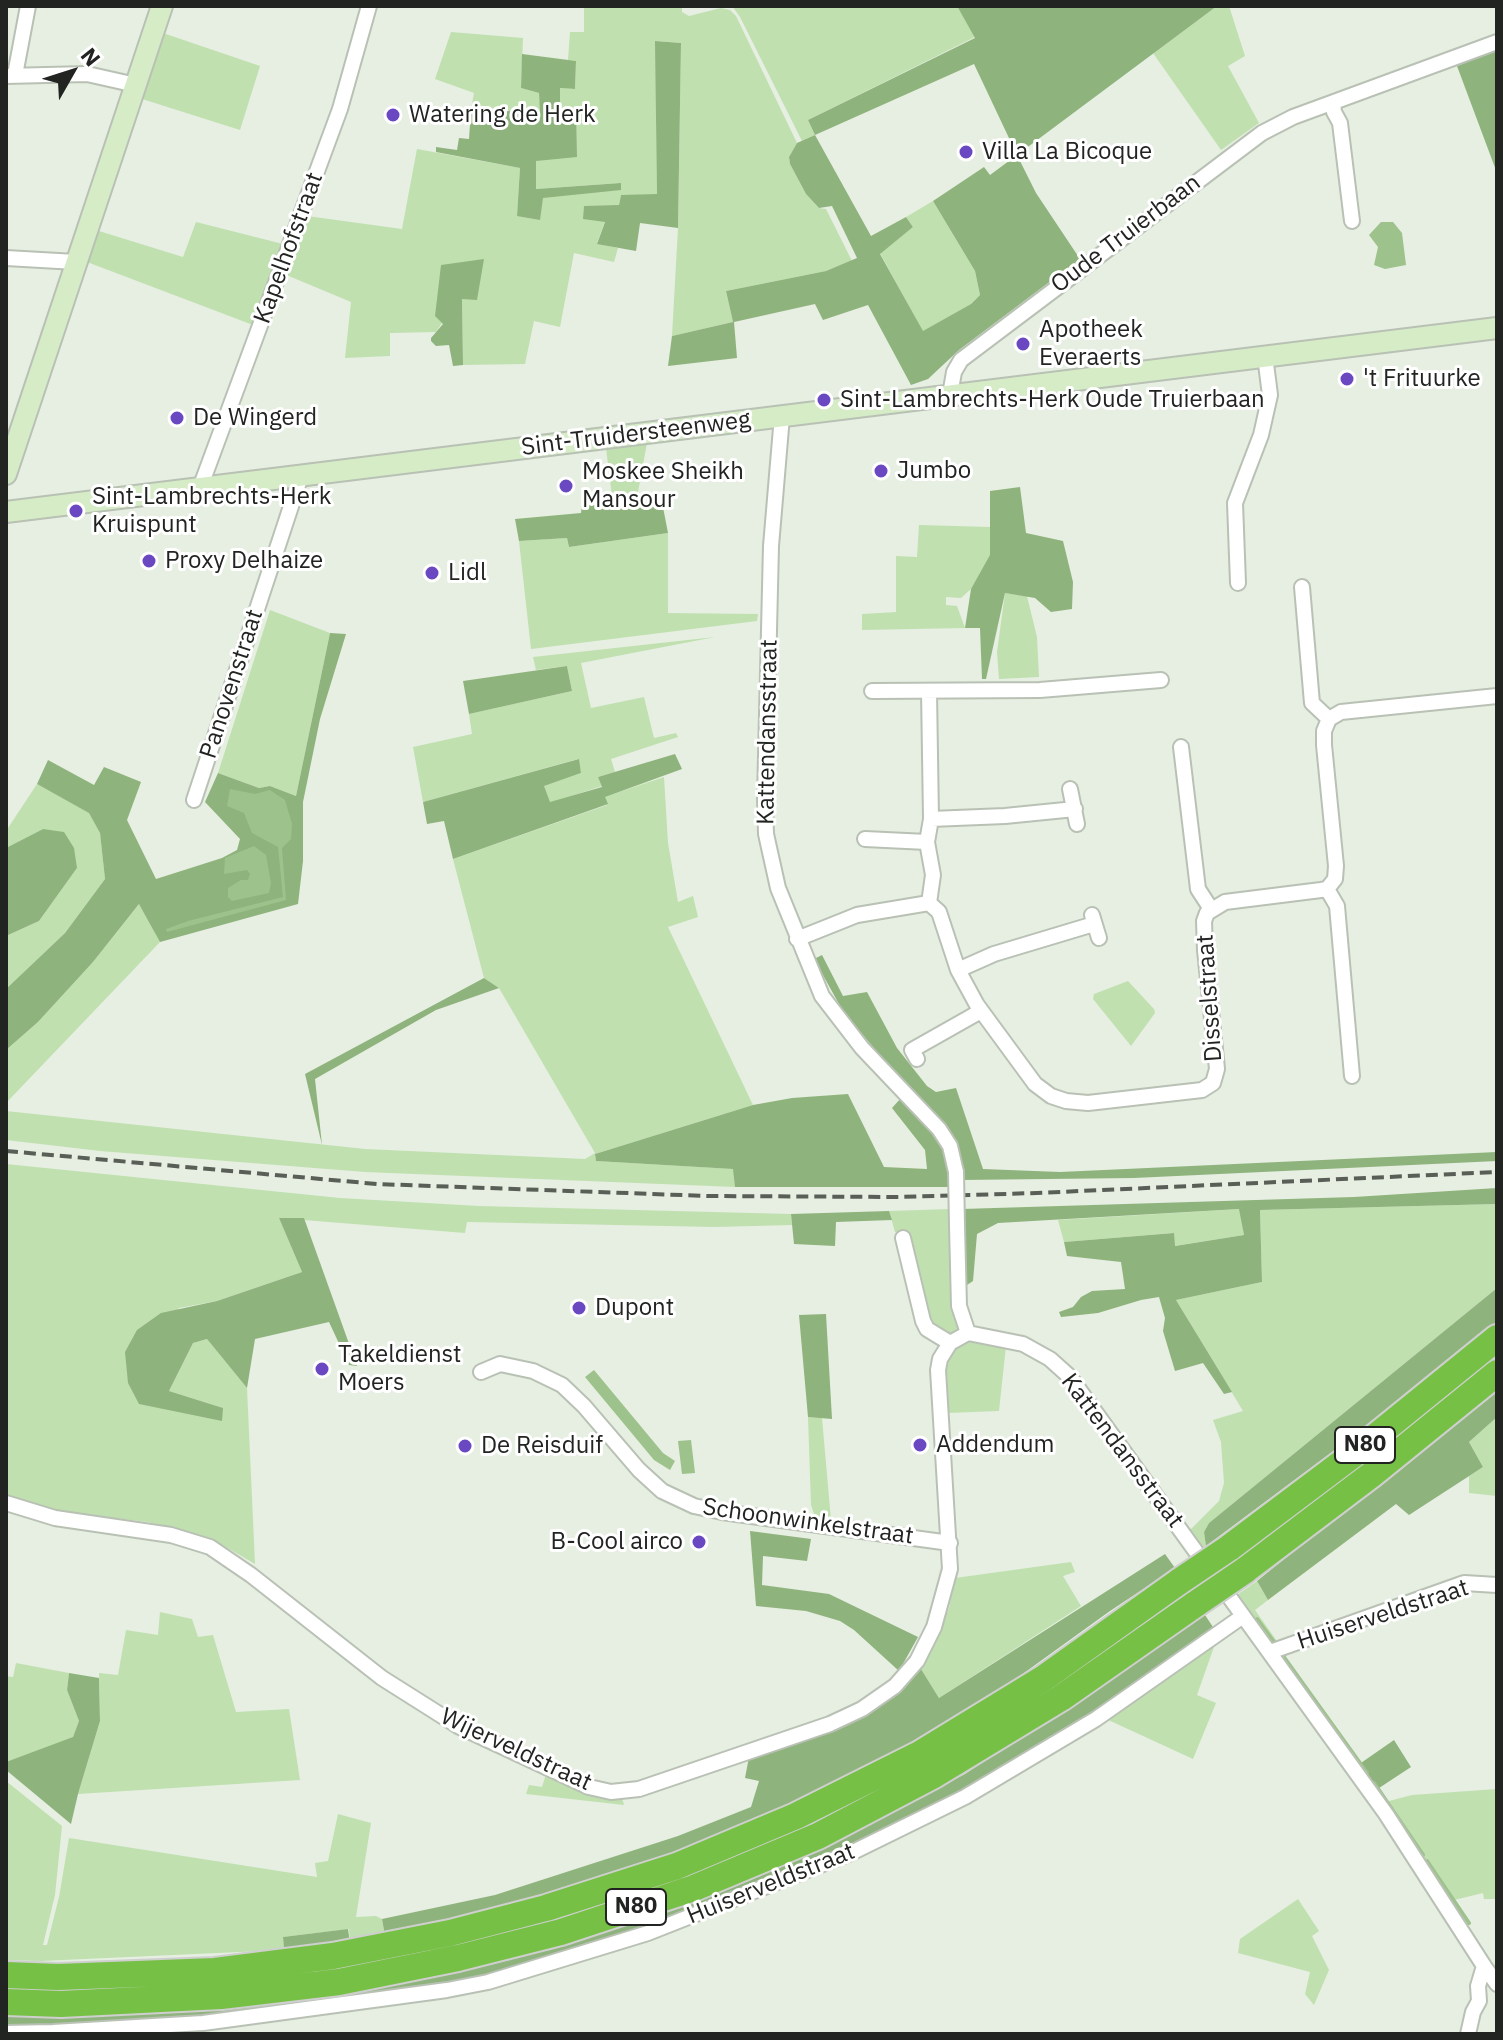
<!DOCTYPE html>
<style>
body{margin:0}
#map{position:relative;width:1503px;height:2040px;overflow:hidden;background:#e6efe2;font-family:"IBM Plex Sans",sans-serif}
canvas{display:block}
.frame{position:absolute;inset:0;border:8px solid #212420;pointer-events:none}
.north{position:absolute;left:32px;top:32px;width:80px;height:80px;-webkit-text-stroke:6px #fff;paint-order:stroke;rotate:51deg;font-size:22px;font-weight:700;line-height:32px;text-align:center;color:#212420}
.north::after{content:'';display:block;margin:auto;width:28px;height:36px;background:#212420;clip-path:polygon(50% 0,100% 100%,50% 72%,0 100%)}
</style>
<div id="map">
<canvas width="1503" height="2040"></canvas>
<div class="frame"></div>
<div class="north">N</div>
</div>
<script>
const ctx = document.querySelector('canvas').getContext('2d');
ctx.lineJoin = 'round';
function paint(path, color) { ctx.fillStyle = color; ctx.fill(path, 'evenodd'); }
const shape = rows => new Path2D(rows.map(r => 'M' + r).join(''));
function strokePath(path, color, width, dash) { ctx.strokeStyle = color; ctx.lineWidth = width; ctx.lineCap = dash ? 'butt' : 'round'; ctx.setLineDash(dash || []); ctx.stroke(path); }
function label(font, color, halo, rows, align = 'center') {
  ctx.font = font + ' "IBM Plex Sans",sans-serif'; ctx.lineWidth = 6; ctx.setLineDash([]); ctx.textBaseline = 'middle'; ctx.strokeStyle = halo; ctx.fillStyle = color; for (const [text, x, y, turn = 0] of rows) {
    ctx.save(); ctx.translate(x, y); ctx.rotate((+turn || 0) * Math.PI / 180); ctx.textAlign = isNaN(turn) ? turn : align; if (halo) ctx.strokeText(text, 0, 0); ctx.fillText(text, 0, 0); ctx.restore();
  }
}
paint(shape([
 [584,6,682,6,682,12,689,16,721,8,730,10,736,16,797,143,789,157,790,164,806,194,819,208,826,209,852,261,826,271,726,291,733,322,672,336,678,228,681,43,656,41,657,195,621,195,619,205,605,221,597,243,618,248,614,262,574,253,560,327,534,321,525,364,463,365,462,299,484,260,436,332,390,333,390,356,345,358,351,302,284,274,307,216,402,229,417,149,520,168,517,216,542,198,621,183,535,189,536,161,576,113,560,112,560,88,575,89,576,61,568,60,570,32,584,32],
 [732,6,957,6,975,37,808,120,815,135,802,141,740,17],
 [1217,6,1229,6,1245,56,1228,66,1259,123,1221,150,1153,53],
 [160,32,260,66,240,130,139,98],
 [451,32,523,38,521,88,539,93,541,112,471,110,474,93,435,79],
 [933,201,975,271,980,295,971,304,923,332,880,253,913,227,906,217],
 [196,222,283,244,253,325,87,262,99,231,183,257],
 [647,443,636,503,613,504,606,448],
 [919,525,990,527,991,554,980,576,971,589,961,598,946,597,946,605,957,606,965,628,862,630,862,614,896,612,896,556,917,557],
 [668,533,668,613,758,614,757,621,531,649,519,541,567,538,569,547],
 [1005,593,1027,596,1037,637,1039,677,999,679,997,652],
 [270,610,330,633,296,796,270,786,259,788,218,773],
 [715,637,581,663,591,708,644,697,654,738,676,733,678,737,611,759,615,772,598,777,602,786,550,803,543,786,581,773,578,759,423,802,413,747,472,734,469,714,572,691,567,666,536,670,533,657],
 [664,777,668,843,678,902,693,896,698,917,668,927,753,1105,595,1154,596,1161,734,1169,735,1187,365,1172,100,1151,6,1140,6,1111,365,1149,585,1159,595,1153,499,988,484,978,453,859,607,805,604,797],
 [37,784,89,812,100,833,105,879,65,933,6,989,6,936,39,921,77,868,43,829,6,848,6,831],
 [140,903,160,942,6,1103,6,1050,38,1022,93,962],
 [1128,981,1154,1009,1155,1013,1131,1046,1093,999,1094,994],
 [6,1164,340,1198,479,1206,791,1214,792,1225,715,1227,467,1222,465,1233,279,1218,302,1272,217,1301,179,1308,128,1383,223,1408,169,1391,193,1343,207,1339,247,1388,255,1564,219,1543,190,1532,147,1522,56,1511,28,1505,6,1495],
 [1497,1204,1497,1288,1209,1523,1204,1532,1206,1546,1201,1548,1192,1537,1190,1530,1219,1501,1224,1483,1221,1442,1213,1420,1243,1411,1176,1300,1262,1282,1260,1210],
 [950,1209,961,1328,950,1337,928,1324,908,1234,895,1232,889,1211],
 [1240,1209,1244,1235,1174,1246,1173,1233,1064,1242,1058,1220],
 [967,1341,1006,1346,999,1411,947,1413,943,1371,946,1359,953,1348],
 [808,1417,822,1418,831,1520,821,1519,814,1514,811,1505],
 [1497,1417,1497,1496,1469,1493,1469,1476,1483,1467,1469,1442],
 [1071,1562,1075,1572,1063,1576,1081,1606,939,1698,921,1669,938,1637,949,1608,955,1578],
 [1257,1581,1268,1600,1255,1610,1279,1644,1272,1647,1234,1597],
 [160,1612,192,1619,198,1637,213,1635,236,1712,289,1709,300,1780,78,1794,100,1721,99,1673,118,1675,126,1630,158,1635],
 [1215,1644,1197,1695,1216,1703,1193,1759,1104,1718],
 [16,1663,69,1673,67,1690,79,1721,73,1737,66,1741,6,1762,6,1676,13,1677],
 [546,1774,570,1786,599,1796,622,1798,624,1805,526,1794,529,1785,542,1787],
 [6,1781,62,1826,55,1895,43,1945,47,1945,59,1897,69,1838,317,1877,315,1863,328,1861,338,1814,371,1823,356,1917,376,1916,382,1919,385,1936,350,1943,349,1929,283,1937,284,1950,41,1961,6,1960],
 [1497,1789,1497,1899,1484,1899,1483,1893,1450,1901,1385,1802,1412,1795],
 [1298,1899,1319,1931,1312,1936,1329,1970,1314,2005,1305,1994,1310,1972,1238,1953,1240,1939]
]), '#c0e0b0');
paint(shape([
 [957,6,1217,6,1017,155,1036,193,1080,259,959,350,928,379,911,385,868,305,823,320,815,304,734,322,737,358,668,366,672,336,733,322,726,291,826,271,857,258,832,206,819,208,806,194,790,164,789,157,797,143,815,135,808,120,975,38],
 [974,64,1017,155,990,175,984,167,933,201,975,271,980,295,971,304,923,331,880,254,913,227,906,217,871,236,815,135],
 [655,41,681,43,678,228,640,223,636,251,597,244,605,222,583,219,584,206,619,205,621,195,657,194],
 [1497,50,1497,173,1457,66],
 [522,54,576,61,575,89,560,88,560,112,576,113,577,157,536,161,536,189,621,183,621,190,543,198,540,220,517,216,520,168,436,152,436,147,457,150,459,138,469,139,471,110,540,112,539,93,521,88],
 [484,259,477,300,462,299,463,365,453,366,449,345,436,346,431,341,431,338,443,324,435,316,441,265],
 [1020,487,1026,533,1063,541,1073,582,1072,609,1051,612,1035,598,1005,593,986,679,982,679,980,628,965,628,971,589,990,555,990,491],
 [662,502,668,533,569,547,567,538,519,541,515,519,581,513,582,505],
 [330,633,346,634,320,719,303,802,303,861,298,904,160,942,139,904,93,962,38,1022,6,1050,6,989,65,933,105,879,100,833,89,813,37,784,48,760,94,785,104,767,141,782,127,820,156,879,222,858,237,850,240,839,205,802,218,773,259,788,270,786,296,796],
 [567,666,572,691,469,714,463,681],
 [675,754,682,769,605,797,608,804,453,859,444,821,427,824,423,802,579,759,581,773,544,786,550,802,602,787,598,777],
 [43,829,64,832,74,848,77,868,39,921,6,936,6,848],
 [822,955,843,996,867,992,897,1048,927,1086,936,1092,956,1088,983,1169,1060,1172,1497,1152,1497,1161,1134,1178,961,1180,962,1165,954,1141,929,1107,897,1075,844,1013,814,959],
 [484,978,499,988,436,1010,315,1079,322,1145,305,1074],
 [848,1094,884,1167,927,1169,925,1150,892,1108,901,1098,940,1142,947,1157,950,1187,735,1187,733,1169,596,1161,595,1154,753,1105,792,1098],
 [1497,1188,1497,1204,1260,1210,1262,1282,1176,1300,1232,1392,1224,1394,1203,1363,1175,1371,1163,1331,1165,1318,1159,1297,1141,1300,1098,1313,1061,1317,1059,1312,1073,1307,1081,1297,1092,1291,1125,1289,1121,1262,1067,1256,1064,1242,1174,1233,1175,1246,1244,1235,1239,1209,998,1223,977,1234,973,1281,967,1285,962,1209,1354,1197],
 [889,1211,892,1220,836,1222,835,1246,794,1244,791,1214],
 [279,1218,304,1218,357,1366,349,1365,329,1322,255,1339,247,1388,207,1339,193,1343,169,1391,223,1408,222,1421,139,1404,128,1383,125,1352,137,1330,161,1313,217,1301,302,1272],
 [1497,1288,1497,1322,1454,1361,1206,1546,1204,1532,1209,1523],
 [826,1314,832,1419,808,1417,799,1315],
 [1497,1387,1497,1417,1469,1442,1483,1467,1409,1515,1396,1504,1268,1600,1257,1581],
 [750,1531,811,1539,807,1561,763,1556,762,1585,829,1594,918,1637,899,1671,854,1630,840,1621,806,1611,756,1606],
 [1165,1554,1175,1568,1110,1611,956,1722,869,1771,659,1862,536,1901,385,1936,382,1919,495,1895,678,1836,751,1807,759,1781,745,1778,749,1757,902,1687,921,1669,939,1698],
 [1205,1615,1213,1627,1095,1714,965,1794,847,1850,645,1930,485,1978,281,2009,108,2024,6,2028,6,2014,453,1971,543,1950,648,1917,770,1869,864,1826,965,1774],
 [69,1673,99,1678,100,1721,78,1794,71,1824,6,1770,6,1762,73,1737,79,1721,67,1690],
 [1394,1740,1411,1767,1376,1790,1358,1765],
 [348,1929,350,1943,284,1950,283,1937]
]), '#8fb37c');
paint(shape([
 [1381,222,1393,222,1402,233,1406,265,1385,269,1374,265,1378,247,1369,235],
 [230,789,255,794,270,790,285,800,292,824,291,839,282,848,286,900,167,932,166,929,188,921,283,897,278,847,252,833,244,813,227,806],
 [254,846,266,855,271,883,269,893,232,901,228,897,228,888,241,880,248,880,250,874,247,870,224,874,225,858],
 [594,1370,663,1453,675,1461,670,1470,654,1460,585,1377],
 [691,1440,695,1473,682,1474,678,1441]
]), '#9dc28b');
strokePath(shape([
 [1257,1619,1276,1645],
 [1283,1656,1367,1773],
 [1374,1783,1423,1855],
 [1427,1861,1469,1923]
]), '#9dc28b', 4);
const street = shape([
 [15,75,28,6],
 [6,76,87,74,136,85],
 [1333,103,1334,112,1340,123,1352,221],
 [6,258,76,262],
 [950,395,954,372,961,360,1262,133,1293,117,1497,42],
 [782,416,771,546,765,798,766,834,778,888,822,996,862,1048,939,1129,950,1146,956,1172],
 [200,488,340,109,369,6],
 [1238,583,1235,503,1261,435,1270,395,1265,356],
 [1302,587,1312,703,1329,719],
 [872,691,1040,690,1161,680],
 [1181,747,1198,889,1211,909],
 [1070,789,1077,824],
 [194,800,301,476],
 [931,819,1005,816,1075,809],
 [865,839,927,842],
 [1327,889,1337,906,1352,1076],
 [929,903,933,875,927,842,931,819,929,691],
 [1092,915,1099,938],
 [797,939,857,915,929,903,939,912,958,970,977,1005,1035,1084,1051,1096,1066,1101,1088,1103,1202,1090,1213,1083,1217,1069,1205,950,1204,921,1207,913,1225,902,1321,890,1327,889,1335,879,1336,866,1324,745,1324,731,1329,719,1341,712,1497,696],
 [958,970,994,954,1094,924],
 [917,1059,912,1050,981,1011],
 [957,1226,959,1306,968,1333,1023,1344,1050,1359,1070,1377,1207,1567],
 [903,1238,923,1321,927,1329,950,1343],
 [481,1372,500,1364,533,1371,562,1385,584,1406,639,1470,662,1491,694,1506,722,1512,950,1543],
 [6,1503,55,1518,171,1535,210,1547,251,1575,382,1678,458,1726,589,1787,611,1792,639,1789,830,1724,862,1709,895,1686,917,1661,934,1627,950,1569,938,1370,940,1359,950,1343,968,1333],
 [1220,1584,1386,1814,1484,1966,1478,1986,1479,2001,1473,2012,1468,2034],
 [1270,1652,1464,1583,1497,1585],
 [1484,1966,1497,1984],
 [6,2033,53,2032,203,2023,447,1990,488,1982,648,1933,851,1853,965,1797,1096,1719,1243,1616]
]);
const secondary = shape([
 [6,474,162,6],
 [6,512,1497,328]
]);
const highway = shape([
 [1229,1548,1354,1454,1497,1338],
 [1244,1571,1371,1475,1497,1373],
 [6,1975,58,1977,215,1971,333,1956,450,1933,546,1908,677,1866,796,1816,918,1755,1044,1678,1180,1581],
 [6,2002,61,2004,221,1996,339,1982,458,1958,561,1932,694,1888,818,1836,934,1775,1061,1698,1197,1603]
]);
strokePath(street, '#b9c1b5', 18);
strokePath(secondary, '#b9c1b5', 24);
strokePath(highway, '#cecfce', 30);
strokePath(street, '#fff', 14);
strokePath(secondary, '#d6ecc7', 20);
strokePath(highway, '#76c045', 26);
strokePath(shape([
 [6,1151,377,1184,708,1196,899,1197,1037,1193,1497,1172]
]), '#595e57', 4, [12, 6]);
const streetBridge = shape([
 [956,1172,957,1226]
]);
const highwayBridge = shape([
 [1180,1581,1229,1548],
 [1197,1603,1244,1571]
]);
strokePath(streetBridge, '#b9c1b5', 18, []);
strokePath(highwayBridge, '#cecfce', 30, []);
strokePath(streetBridge, '#fff', 14);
strokePath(highwayBridge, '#76c045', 26);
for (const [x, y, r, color] of [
 [393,115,8,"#6948c1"],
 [966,152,8,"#6948c1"],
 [1023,344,8,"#6948c1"],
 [1347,379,8,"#6948c1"],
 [824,400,8,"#6948c1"],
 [177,418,8,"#6948c1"],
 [881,471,8,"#6948c1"],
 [566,486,8,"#6948c1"],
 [76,511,8,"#6948c1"],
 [149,561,8,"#6948c1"],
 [432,573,8,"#6948c1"],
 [579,1308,8,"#6948c1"],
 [322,1369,8,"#6948c1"],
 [920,1445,8,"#6948c1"],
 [465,1446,8,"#6948c1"],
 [699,1542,8,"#6948c1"]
]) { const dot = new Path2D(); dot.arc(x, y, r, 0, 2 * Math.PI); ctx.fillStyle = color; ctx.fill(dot); strokePath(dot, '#fff', 3); }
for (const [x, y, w] of [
 [1365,1445,60],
 [636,1907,60]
]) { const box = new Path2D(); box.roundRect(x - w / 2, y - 18, w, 36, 6); ctx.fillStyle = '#fff'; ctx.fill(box); strokePath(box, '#212420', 2); }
label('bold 22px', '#212420', null, [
 ["N80",1365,1445],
 ["N80",636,1907]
]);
label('24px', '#212420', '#fff', [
 ["Watering de Herk",409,115],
 ["Villa La Bicoque",982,152],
 ["Apotheek",1039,330],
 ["Everaerts",1039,358],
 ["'t Frituurke",1363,379],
 ["Sint-Lambrechts-Herk Oude Truierbaan",840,400],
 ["De Wingerd",193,418],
 ["Jumbo",897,471],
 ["Moskee Sheikh",582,472],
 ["Mansour",582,500],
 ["Sint-Lambrechts-Herk",92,497],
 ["Kruispunt",92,525],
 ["Proxy Delhaize",165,561],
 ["Lidl",448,573],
 ["Dupont",595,1308],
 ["Takeldienst",338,1355],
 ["Moers",338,1383],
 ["Addendum",936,1445],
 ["De Reisduif",481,1446],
 ["B-Cool airco",683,1542,"right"]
], 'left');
label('24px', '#212420', '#fff', [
 ["Oude Truierbaan",1126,234,-37],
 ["Kapelhofstraat",289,248,-70],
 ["Sint-Truidersteenweg",636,434,-7],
 ["Panovenstraat",232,684,-72],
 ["Kattendansstraat",768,732,-89],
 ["Disselstraat",1210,998,-94],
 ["Kattendansstraat",1122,1451,53],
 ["Schoonwinkelstraat",808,1522,8],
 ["Huiserveldstraat",1383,1615,-18],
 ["Wijerveldstraat",516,1750,25],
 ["Huiserveldstraat",771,1884,-22]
]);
</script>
